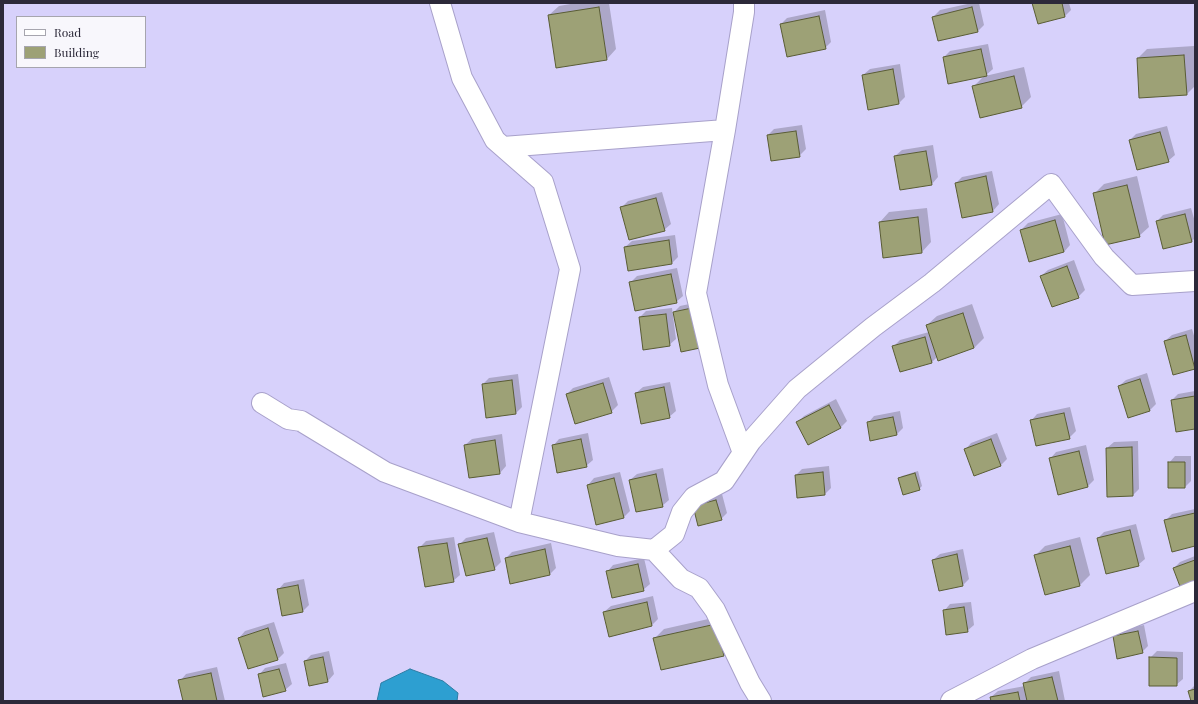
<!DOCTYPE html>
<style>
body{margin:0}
#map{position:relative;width:1198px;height:704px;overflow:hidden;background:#d7d1fb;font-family:"Playfair Display",serif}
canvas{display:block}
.frame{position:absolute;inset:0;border:4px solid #2c2939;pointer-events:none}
.legend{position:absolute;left:16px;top:16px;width:130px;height:52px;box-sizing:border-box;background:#f8f7fc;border:1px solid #a6a5ae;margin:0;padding:5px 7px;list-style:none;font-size:12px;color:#2c2939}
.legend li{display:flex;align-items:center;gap:8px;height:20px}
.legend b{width:20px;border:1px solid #a6a5ae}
</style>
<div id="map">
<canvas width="1198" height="704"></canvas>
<div class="frame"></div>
<ul class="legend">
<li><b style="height:5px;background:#fff"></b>Road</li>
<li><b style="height:11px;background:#9da176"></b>Building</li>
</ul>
</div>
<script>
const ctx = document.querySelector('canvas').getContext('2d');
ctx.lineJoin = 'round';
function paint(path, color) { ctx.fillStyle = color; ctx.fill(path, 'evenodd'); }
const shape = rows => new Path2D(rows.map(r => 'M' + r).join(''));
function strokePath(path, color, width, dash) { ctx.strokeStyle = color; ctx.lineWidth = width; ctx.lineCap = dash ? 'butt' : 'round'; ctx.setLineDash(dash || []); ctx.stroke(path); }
const water = shape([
 [410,669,443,681,458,693,457,701,377,701,381,683,410,669]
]);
paint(water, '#2d9fd1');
strokePath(water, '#2d7ca3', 1);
paint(shape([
 [576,3,609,3,616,49,607,59,549,15,559,6],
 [972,3,979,3,984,25,978,31,939,40,933,17,940,10],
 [1033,3,1069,3,1071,10,1065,16],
 [825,10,831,42,825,48,781,24,787,18],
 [988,44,993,69,985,76,1024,67,1031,97,1021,107,973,87,984,76,944,57,950,51],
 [1194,46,1195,86,1187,94,1138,58,1147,49],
 [900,64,905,97,899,103,863,75,870,69],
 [802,125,806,149,799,156,768,135,774,129],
 [1167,126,1175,155,1168,161,1130,140,1136,134],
 [933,145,938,177,932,184,895,156,902,150],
 [992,171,999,204,993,211,962,217,956,183,962,177],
 [1137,176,1149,227,1139,236,1094,194,1104,184],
 [662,192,671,224,664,230,622,207,628,201],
 [927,208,931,242,922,252,880,222,889,212],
 [1191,208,1195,222,1195,238,1192,241,1157,221,1163,215],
 [1062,214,1070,245,1064,252,1021,230,1028,223],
 [675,235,678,257,672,263,625,247,632,241],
 [1074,260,1085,290,1078,297,1041,276,1048,270],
 [677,268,683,296,676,302,630,283,637,276],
 [699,302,706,340,673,313,680,306],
 [972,304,984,338,974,348,939,359,938,356,932,362,900,370,894,346,900,340,929,332,927,325,937,316],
 [672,308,676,339,669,345,640,317,646,311],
 [1192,329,1195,339,1194,368,1165,341,1172,335],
 [1147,373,1156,404,1149,411,1119,386,1126,380],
 [518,374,522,407,516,413,483,384,489,378],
 [609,377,618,405,611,412,567,394,573,388],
 [670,382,676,411,669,417,636,393,643,387],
 [1195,391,1195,428,1172,400,1178,394],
 [836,399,847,421,841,427,809,444,798,422,804,416],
 [1070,407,1076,431,1069,438,1031,421,1037,414],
 [900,411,903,428,897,434,868,423,874,416],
 [588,433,593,460,586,466,553,446,559,439],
 [997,433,1007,459,1001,465,974,475,965,450,971,443],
 [502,434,506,466,500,473,465,445,472,439],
 [1138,441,1139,489,1133,495,1107,448,1114,442],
 [1086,445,1094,480,1088,486,1058,493,1050,459,1056,452],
 [1175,456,1191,456,1191,481,1185,487,1169,463],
 [829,466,831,488,825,494,796,475,802,469],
 [663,468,669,500,662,506,630,480,637,474],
 [918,471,922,486,919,489,899,479,902,476],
 [620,472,630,511,623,518,588,485,594,478],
 [722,494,727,513,721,519,699,525,700,500],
 [1195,509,1195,545,1166,520,1172,514],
 [1136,524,1145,559,1138,565,1098,538,1104,532],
 [494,532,501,562,494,569,459,545,466,538],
 [454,537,460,575,453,581,419,548,426,541],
 [1080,537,1090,575,1080,585,1046,594,1035,556,1045,546],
 [551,543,556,568,550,574,511,583,506,558,512,552],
 [963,549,969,579,963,585,940,590,933,560,940,554],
 [1195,556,1195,582,1174,568,1180,562],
 [644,558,650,584,643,590,607,572,613,565],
 [304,579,309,605,303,611,278,590,284,583],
 [653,596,658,619,652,625,604,612,611,606],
 [971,602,974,625,967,631,944,611,950,604],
 [726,615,733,646,723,655,654,639,664,629],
 [274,622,284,653,278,659,239,638,245,631],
 [1144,625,1148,646,1142,652,1114,636,1120,630],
 [329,651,334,674,328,681,305,661,311,655],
 [1157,651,1183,652,1183,679,1176,685,1150,658],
 [286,663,292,684,285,690,259,675,265,668],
 [217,667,225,701,184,701,180,681,186,674],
 [1059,671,1065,701,992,701,991,697,998,691,1025,686,1025,683,1031,677],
 [1195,685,1195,701,1192,701,1189,691]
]), '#0003');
const building = shape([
 [1032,3,1062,3,1065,17,1038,24,1032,3],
 [599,7,607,60,556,68,548,15,599,7],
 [972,7,978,32,938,41,932,17,972,7],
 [819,16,826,49,787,57,780,24,819,16],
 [981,49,987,76,948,84,943,57,981,49],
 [1184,55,1187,95,1139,98,1137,58,1184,55],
 [893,69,899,104,868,110,862,75,893,69],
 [1014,76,1022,108,980,118,972,86,1014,76],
 [796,131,800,157,771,161,767,135,796,131],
 [1160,132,1169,162,1137,170,1129,140,1160,132],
 [926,151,932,185,900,190,894,156,926,151],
 [986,176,993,212,962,218,955,183,986,176],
 [1127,185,1140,237,1105,245,1093,193,1127,185],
 [656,198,665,231,629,240,620,207,656,198],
 [1185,214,1192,242,1163,249,1156,221,1185,214],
 [918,217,922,253,883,258,879,222,918,217],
 [1055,220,1064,252,1029,262,1020,230,1055,220],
 [669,240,672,264,628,271,624,247,669,240],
 [1067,266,1079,298,1052,307,1040,276,1067,266],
 [671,274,677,303,635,311,629,282,671,274],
 [692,308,700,348,681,352,673,312,692,308],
 [963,313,974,348,938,361,926,325,963,313],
 [666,314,670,346,643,350,639,317,666,314],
 [1186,335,1195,369,1173,375,1164,341,1186,335],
 [925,337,932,363,900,372,892,346,925,337],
 [1140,379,1150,411,1128,418,1118,386,1140,379],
 [512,380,516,414,486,418,482,384,512,380],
 [603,383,612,413,575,424,566,394,603,383],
 [664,387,670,418,641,424,635,393,664,387],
 [1195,396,1195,429,1176,432,1171,400,1195,396],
 [829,405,841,428,808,445,796,422,829,405],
 [1064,413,1070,439,1036,446,1030,420,1064,413],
 [893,417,897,435,870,441,867,422,893,417],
 [581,439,587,467,557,473,552,445,581,439],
 [991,439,1001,466,974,476,964,449,991,439],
 [495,440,500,474,469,478,464,445,495,440],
 [1132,447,1133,496,1107,497,1106,448,1132,447],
 [1079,451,1088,487,1058,495,1049,458,1079,451],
 [1168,462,1185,462,1185,488,1168,488,1168,462],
 [823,472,825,495,797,498,795,475,823,472],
 [915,473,920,490,903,495,898,478,915,473],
 [656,474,663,507,636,512,629,480,656,474],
 [614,478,624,518,596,525,587,485,614,478],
 [716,500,722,520,698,526,693,506,716,500],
 [1195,513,1195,546,1172,552,1164,520,1195,513],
 [1130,530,1139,566,1106,574,1097,538,1130,530],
 [487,538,495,570,466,576,458,544,487,538],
 [447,543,454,582,425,587,418,547,447,543],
 [1070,546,1080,586,1045,595,1034,555,1070,546],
 [545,549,550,575,510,584,505,558,545,549],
 [957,554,963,586,939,591,932,560,957,554],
 [1195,560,1195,583,1181,589,1173,568,1195,560],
 [638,564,644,591,612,598,606,571,638,564],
 [298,585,303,612,282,616,277,589,298,585],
 [647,602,652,626,609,637,603,612,647,602],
 [964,607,968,632,946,635,943,610,964,607],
 [716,624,724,656,661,670,653,638,716,624],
 [268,628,278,660,248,669,238,638,268,628],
 [1138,631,1143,653,1117,659,1113,636,1138,631],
 [323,657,328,682,309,686,304,661,323,657],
 [1149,657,1177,658,1177,686,1149,686,1149,657],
 [279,669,286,691,263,697,258,674,279,669],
 [211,673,217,701,183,701,178,680,211,673],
 [1052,677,1058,701,1027,701,1023,683,1052,677],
 [1195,689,1195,701,1191,701,1188,691,1195,689],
 [1018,692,1020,701,991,701,990,697,1018,692]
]);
paint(building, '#9da176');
strokePath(building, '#595c34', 1);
const street = shape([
 [440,3,462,78,495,140,543,182,570,269,519,522],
 [725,130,744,12,744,3],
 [503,147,725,130,696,293,718,385,743,453],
 [262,403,288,419,301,421,385,472,519,522,618,546,654,550,674,534,682,512,694,497,724,481,751,441,797,389,873,327,932,283,1051,184,1104,257,1132,285,1195,281],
 [654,550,681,579,699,588,715,610,750,683,761,701],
 [951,701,1032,659,1195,591]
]);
strokePath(street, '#a8a1ca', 22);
strokePath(street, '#fff', 20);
</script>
